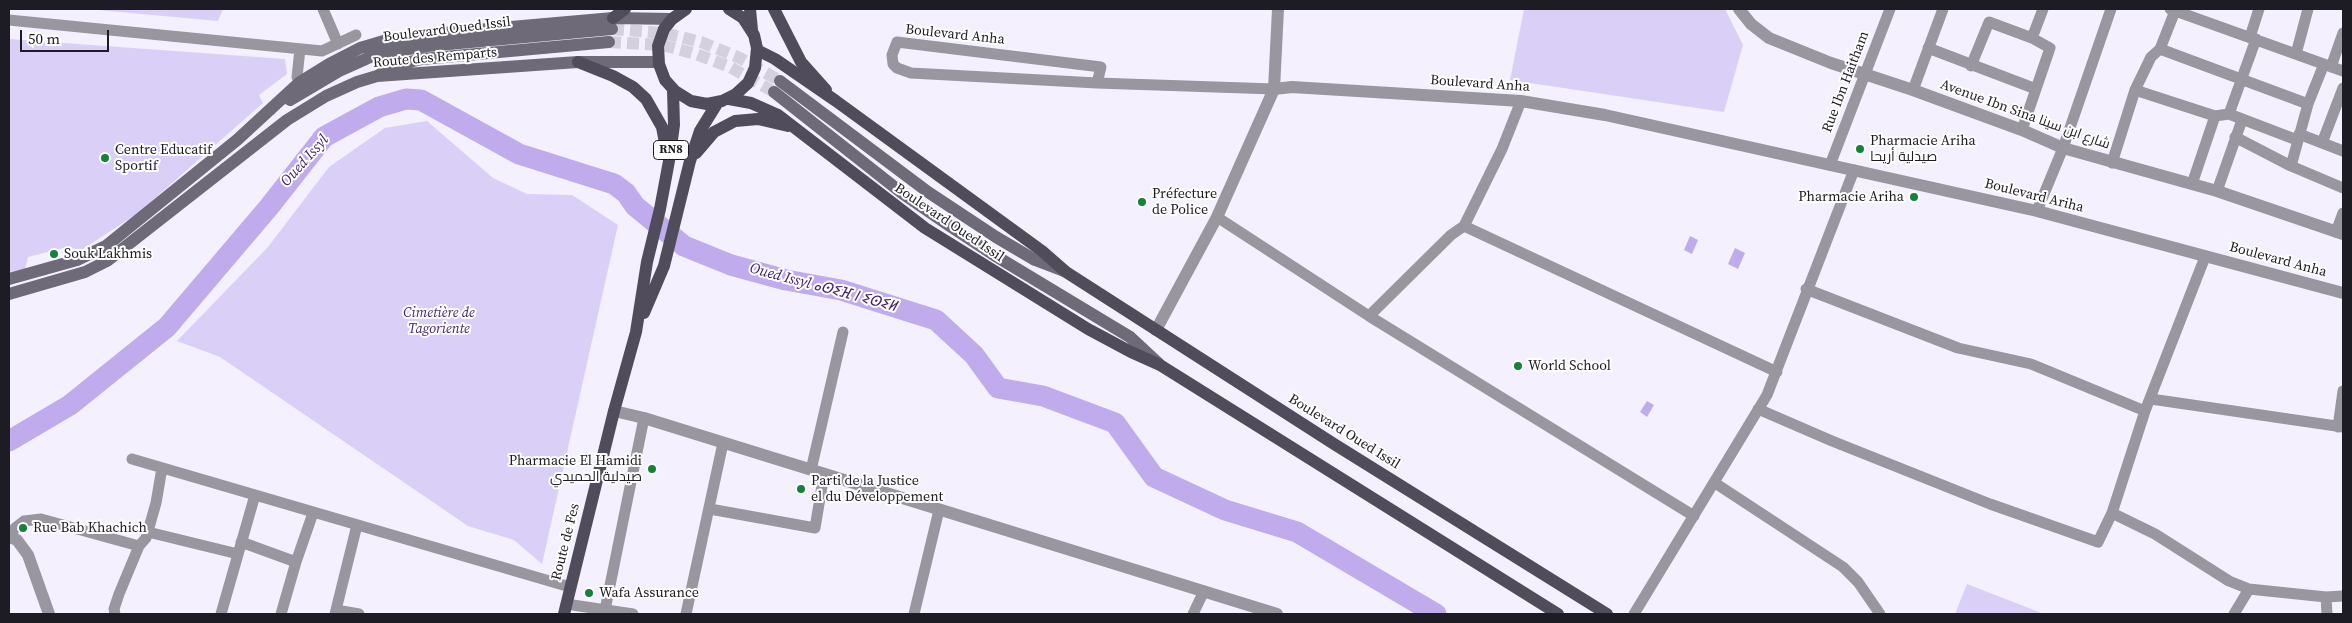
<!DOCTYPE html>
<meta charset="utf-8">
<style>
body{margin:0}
#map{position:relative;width:2352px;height:623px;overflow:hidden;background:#f4f0fe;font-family:"Source Serif 4",serif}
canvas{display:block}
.frame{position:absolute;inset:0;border:10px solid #1d1b23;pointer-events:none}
.scale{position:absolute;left:20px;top:30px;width:89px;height:22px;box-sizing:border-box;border:2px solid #1d1b23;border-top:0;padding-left:6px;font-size:15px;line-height:18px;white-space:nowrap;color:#1d1b23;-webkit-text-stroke:4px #fff;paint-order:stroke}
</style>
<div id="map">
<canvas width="2352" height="623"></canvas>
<div class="frame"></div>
<div class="scale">50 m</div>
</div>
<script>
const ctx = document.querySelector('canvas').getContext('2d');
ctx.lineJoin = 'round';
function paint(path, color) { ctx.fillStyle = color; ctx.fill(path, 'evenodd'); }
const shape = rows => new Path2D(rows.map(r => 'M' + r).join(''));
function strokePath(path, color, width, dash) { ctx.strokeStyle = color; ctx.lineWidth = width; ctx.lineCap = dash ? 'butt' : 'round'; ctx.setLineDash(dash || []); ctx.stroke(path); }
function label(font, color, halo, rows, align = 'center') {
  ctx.font = font + ' "Source Serif 4",Cairo,"Noto Sans Tifinagh",serif'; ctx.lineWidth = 4; ctx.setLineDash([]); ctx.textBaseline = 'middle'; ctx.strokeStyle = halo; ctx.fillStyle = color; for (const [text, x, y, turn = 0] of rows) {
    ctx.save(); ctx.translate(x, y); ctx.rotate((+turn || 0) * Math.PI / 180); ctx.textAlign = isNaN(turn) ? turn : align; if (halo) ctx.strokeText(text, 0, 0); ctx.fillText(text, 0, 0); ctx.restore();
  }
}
paint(shape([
 [87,9,223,9,218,21],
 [1524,9,1725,9,1743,45,1724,112,1510,80],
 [9,39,285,59,287,74,259,95,263,103,138,213,83,249,63,248,28,257,25,269,9,272],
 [427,121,493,178,527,194,572,195,618,225,542,564,514,540,468,526,220,357,177,341,268,247,329,167,385,128],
 [1967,584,2044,614,1955,614]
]), '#dacff6');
paint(shape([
 [1690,236,1698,240,1692,254,1684,250],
 [1735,248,1745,253,1738,269,1728,264],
 [1647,401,1654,405,1647,417,1640,412]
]), '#c0abed');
strokePath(shape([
 [9,441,70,405,167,327,269,207,324,137,379,107,406,99,421,100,519,154,614,184,626,193,635,206,684,246,731,265,786,280,841,290,936,320,974,355,998,388,1043,396,1115,423,1154,477,1225,510,1297,532,1436,614]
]), '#c0abed', 21);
strokePath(shape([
 [612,29,664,33,701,42,740,58,780,81],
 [609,42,662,45,696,54,730,67,774,92]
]), '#d4d0dd', 12, [12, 6]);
strokePath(shape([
 [323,9,338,44],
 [2170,9,2343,71],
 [9,20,322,51,356,35],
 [2250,37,2259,9],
 [2032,38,2043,9],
 [1928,48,2036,89],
 [300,49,297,77,300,82],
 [2160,49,2308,104],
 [2296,54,2308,9],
 [1971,66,1989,22,2032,38,2050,48,2022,130],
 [2331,67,2343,33],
 [1097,83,1101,67,897,42,892,55,893,64,897,68,911,73,1097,83,1274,89],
 [1913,90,1943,9],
 [2135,90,2215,116,2229,114,2297,140],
 [2229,114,2256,39],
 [2299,134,2343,151],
 [2235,137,2291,166,2343,188],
 [2322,143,2343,88],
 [2112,163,2135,90,2151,57,2160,49,2175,11],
 [1830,165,1890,9],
 [2291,166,2308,104,2324,64],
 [2192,184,2215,116],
 [2217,191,2242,120],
 [2037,211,2063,148,2111,9],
 [1217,217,1369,316,1694,516],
 [1464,226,1777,372],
 [2336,232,2343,213],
 [1806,289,1958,348,2031,364,2145,411],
 [1369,316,1451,235,1464,226,1502,149,1521,101],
 [2151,399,2343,427],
 [1758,409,1832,441,1990,504,2098,542,2112,513,2145,411,2205,257],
 [2338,427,2343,391],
 [132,459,570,587],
 [811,470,843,332],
 [1715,483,1843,567,1858,582,1880,614],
 [710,509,815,528,824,474],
 [2112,513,2155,534,2229,581,2249,589,2326,597,2343,596],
 [148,532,238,554],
 [10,537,15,528,24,521,41,519,139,546],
 [241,542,296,562,313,513],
 [2326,597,2327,614],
 [566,604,633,614],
 [336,610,359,614],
 [605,610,644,418],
 [115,614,114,609,119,594,139,546,146,538,156,503,162,468],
 [221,614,255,495],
 [281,614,296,562],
 [335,614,357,525],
 [686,614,723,443],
 [914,614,939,510],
 [1193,614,1204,591],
 [1634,614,1767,395,1854,170],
 [2234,614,2249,589]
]), '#9996a0', 11);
strokePath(shape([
 [1739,9,1751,24,1769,38,1831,63,1913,90,2022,130,2063,148,2217,191,2343,234],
 [1274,89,1292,87,1521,101,1605,115,2037,211,2343,293],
 [1156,330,1217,217,1274,89,1278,9],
 [614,411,644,418,1277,614],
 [9,537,17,540,28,555,49,614]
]), '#9996a0', 12);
strokePath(shape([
 [379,75,397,65,422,59,609,42],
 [780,81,928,192,996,237,1035,260,1064,271],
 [774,92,902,193,947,224,994,255,1130,337,1159,364],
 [290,100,339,71,377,54,427,46,612,29],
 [9,279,77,260,106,246,237,140,300,82,329,64,360,48,387,40,432,34,613,18,672,19],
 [9,294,85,272,107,261,287,120,326,96,357,82,377,76,578,62,658,62]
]), '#6e6a78', 12);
strokePath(shape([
 [686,9,672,19,664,29,658,46,659,64,665,80,675,91,691,101,707,104,722,101,736,94,748,83,755,68,757,48,754,35,743,18,729,9],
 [750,9,752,30],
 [774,9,801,62,826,90],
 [613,18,625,9],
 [757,50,775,59,836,101,1042,251,1066,272,1334,444,1607,614],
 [578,62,613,76,633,87,646,99,662,127,667,153],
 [729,99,751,103,778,115,925,228,1088,329,1131,352,1160,365,1558,614],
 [696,153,714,132,735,121,758,119,788,126],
 [644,313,664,266,690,161,700,131,718,102],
 [564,614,614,411,636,332,647,262,660,209,669,161,674,125,673,90]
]), '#514c5c', 12);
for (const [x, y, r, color] of [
 [1860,149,5,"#14833a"],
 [105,158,5,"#14833a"],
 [1914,197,5,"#14833a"],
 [1142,202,5,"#14833a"],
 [54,254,5,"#14833a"],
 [1518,366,5,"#14833a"],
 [652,469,5,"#14833a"],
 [801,489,5,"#14833a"],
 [23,528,5,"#14833a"],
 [589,593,5,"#14833a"]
]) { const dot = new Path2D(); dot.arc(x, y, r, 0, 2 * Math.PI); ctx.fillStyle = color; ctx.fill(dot); strokePath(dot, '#fff', 2); }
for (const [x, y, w] of [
 [671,150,35]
]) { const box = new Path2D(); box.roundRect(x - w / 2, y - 9.5, w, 19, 4); ctx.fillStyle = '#fff'; ctx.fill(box); strokePath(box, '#1d1b23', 1); }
label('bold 12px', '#1d1b23', null, [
 ["RN8",671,150]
]);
label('14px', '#1d1b23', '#fff', [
 ["Boulevard Oued Issil",447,30,-7],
 ["Boulevard Anha",955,35,6],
 ["Route des Remparts",435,58,-5],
 ["Rue Ibn Haitham",1846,82,-69],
 ["Boulevard Anha",1480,84,4],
 ["Avenue Ibn Sina شارع ابن سينا",2025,115,20],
 ["Boulevard Ariha",2034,196,14],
 ["Boulevard Oued Issil",949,223,34],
 ["Boulevard Anha",2278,260,15],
 ["Boulevard Oued Issil",1344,432,32],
 ["Route de Fes",566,542,-76]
]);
label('14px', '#1d1b23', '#fff', [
 ["Pharmacie Ariha",1870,141],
 ["صيدلية أريحا",1870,157],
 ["Centre Educatif",115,150],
 ["Sportif",115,166],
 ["Préfecture",1152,194],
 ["de Police",1152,210],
 ["Pharmacie Ariha",1904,197,"right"],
 ["Souk Lakhmis",64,254],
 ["World School",1528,366],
 ["Pharmacie El Hamidi",642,461,"right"],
 ["صيدلية الحميدي",642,477,"right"],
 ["Parti de la Justice",811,481],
 ["el du Développement",811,497],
 ["Rue Bab Khachich",33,528],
 ["Wafa Assurance",599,593]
], 'left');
label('italic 14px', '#43236f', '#fff', [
 ["Cimetière de",439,313],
 ["Tagoriente",439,329]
]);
label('italic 15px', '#41216d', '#fff', [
 ["Oued Issyl",305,161,-48],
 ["Oued Issyl ⴰⵙⵉⴼ ⵏ ⵉⵙⵉⵍ",823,288,15]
]);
</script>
